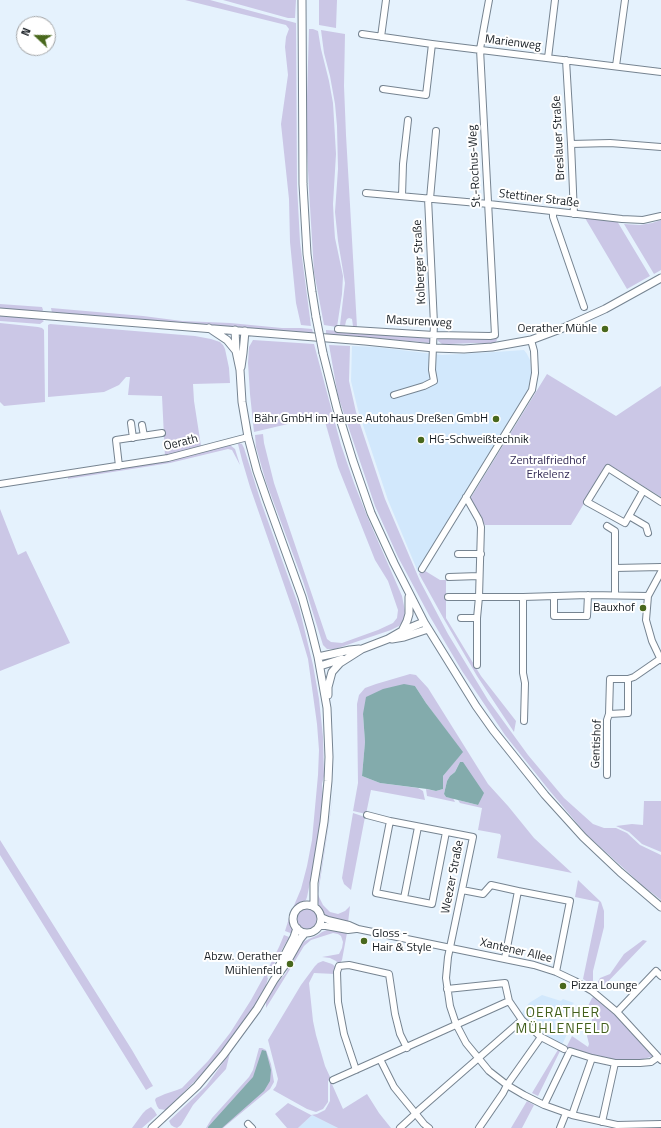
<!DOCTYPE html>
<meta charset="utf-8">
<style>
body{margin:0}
#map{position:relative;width:661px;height:1128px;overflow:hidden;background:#e5f2fd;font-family:"Titillium Web",sans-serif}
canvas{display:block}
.north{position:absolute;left:16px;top:16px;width:40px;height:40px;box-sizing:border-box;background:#fff;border:1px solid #a3a5a7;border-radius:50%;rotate:292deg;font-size:11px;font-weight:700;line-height:16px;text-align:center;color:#191f24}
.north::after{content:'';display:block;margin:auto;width:14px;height:18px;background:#49681d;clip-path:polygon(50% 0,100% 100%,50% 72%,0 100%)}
</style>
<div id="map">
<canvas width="661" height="1128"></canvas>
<div class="north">N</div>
</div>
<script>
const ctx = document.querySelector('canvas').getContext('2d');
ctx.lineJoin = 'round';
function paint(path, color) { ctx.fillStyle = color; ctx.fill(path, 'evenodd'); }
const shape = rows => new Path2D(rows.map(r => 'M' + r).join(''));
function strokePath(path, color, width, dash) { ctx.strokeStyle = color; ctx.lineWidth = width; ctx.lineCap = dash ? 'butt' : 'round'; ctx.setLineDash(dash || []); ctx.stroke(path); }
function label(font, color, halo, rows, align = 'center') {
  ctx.font = font + ' "Titillium Web",sans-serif'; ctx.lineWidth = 4; ctx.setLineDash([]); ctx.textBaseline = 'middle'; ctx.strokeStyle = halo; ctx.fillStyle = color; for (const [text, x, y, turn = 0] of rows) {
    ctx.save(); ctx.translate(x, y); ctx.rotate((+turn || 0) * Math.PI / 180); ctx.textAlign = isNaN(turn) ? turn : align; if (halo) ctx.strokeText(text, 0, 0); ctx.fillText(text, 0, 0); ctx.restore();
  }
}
paint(shape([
 [352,346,376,347,442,355,495,352,524,350,527,354,530,360,532,377,530,387,519,408,481,471,418,572,388,500,358,410,351,381],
 [542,995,561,1001,563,999,574,1003,554,1022,568,1032,562,1045,544,1035,535,1029,521,1014,529,1003],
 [312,1115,338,1128,298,1128]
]), '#d2e8fc');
paint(shape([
 [185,0,210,0,296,23,297,185,300,242,311,326,301,325,296,303,290,242,289,199,281,124,288,75,285,47,286,37,289,29,286,25],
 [223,0,296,0,295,18,288,18],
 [319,0,337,0,336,28,319,25],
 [309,29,313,29,318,31,321,49,329,81,333,103,336,154,333,204,334,224,335,238,343,276,342,294,337,327,324,325,314,272,309,190,306,130],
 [321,30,345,34,344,86,346,135,357,327,353,326,352,319,349,318,347,319,346,321,345,326,340,325,345,283,338,241,335,212,338,169,337,126,335,104,330,76,324,53],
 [585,218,617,221,650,276,627,289],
 [661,220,661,270,654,274,624,224,640,225,652,223],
 [0,304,42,307,43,310,41,313,0,308],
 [51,308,143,316,182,321,230,323,282,328,301,328,312,329,313,333,281,331,52,313],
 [0,316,39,318,44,321,40,324,0,321],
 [0,323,38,327,42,328,44,330,45,402,4,406,0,402],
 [50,324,195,336,211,339,220,342,223,345,225,349,229,368,230,383,193,384,194,401,201,446,165,457,162,396,128,395,130,377,126,377,119,385,104,392,48,397,48,325],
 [326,330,430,337,432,339,432,342,427,343,420,342,326,334],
 [496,337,497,340,495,343,492,344,474,343,451,344,442,344,438,341,438,338,441,338,480,339,491,339],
 [253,340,314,344,341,445,354,483,367,516,402,596,405,611,404,620,399,626,391,630,335,649,327,649,323,645,303,581,266,482,256,447,255,435,263,434,264,443,274,483,327,639,331,642,342,643,378,630,393,623,397,618,398,610,388,581,375,560,338,467,324,418,326,415,254,432,250,394,248,363,249,347],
 [329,345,350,346,349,381,356,412,385,499,420,581,448,634,488,700,528,755,564,798,593,824,604,828,616,828,627,833,640,845,661,855,661,900,642,885,586,834,549,790,505,735,462,671,429,615,398,557,375,506,338,396],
 [547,374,616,416,661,386,661,497,608,464,571,525,485,525,470,499],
 [239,443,242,444,244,448,261,502,299,607,313,665,319,699,323,737,324,776,322,784,323,799,318,844,307,897,306,900,294,909,292,915,293,934,285,931,290,915,301,889,307,866,312,840,318,775,319,750,317,724,308,659,298,625,250,487,242,460,238,444],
 [230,445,235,449,240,465,232,450,228,449,170,463,68,479,68,477,70,476],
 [0,509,18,555,26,551,70,643,0,671],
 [422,569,440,580,446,580,446,618,481,676,516,721,514,732,477,676,445,621,419,574],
 [410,674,416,675,428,688,488,784,508,806,534,838,572,873,497,858,501,836,500,834,478,830,482,808,460,803,458,800,478,805,460,762,455,772,450,776,447,781,444,794,446,797,453,798,455,802,427,796,426,789,436,791,443,789,443,776,462,752,426,703,415,686,363,714,365,742,362,776,380,783,418,788,423,791,425,800,371,790,366,814,353,811,358,783,357,704,359,695,365,688,376,684],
 [335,784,318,894,319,897,323,905,330,912,338,914,345,911,350,906,348,923,326,916,319,906,317,896],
 [644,801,661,801,661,852,642,844,629,832,616,826,632,824,643,825],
 [353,813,365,817,351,890,344,884,342,878],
 [0,840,132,1050,153,1086,151,1087,146,1090,0,855],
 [578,880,601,902,604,911,604,927,593,971,593,985,583,979,599,902,575,897],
 '297 919a10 10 0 1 1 20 0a10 10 0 1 1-20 0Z',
 [327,930,347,933,342,960,340,963,338,963,336,961,330,958,322,957,339,954,342,948,343,942,341,936,338,934,333,933,311,940,304,946,292,966,266,1008,266,1001,273,988,286,973,295,954,303,942,309,939,318,935,322,932],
 [284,935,289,937,267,977,268,978,265,989,259,1001,214,1060,197,1079,166,1110,159,1109,157,1106,155,1100,156,1098,165,1094,177,1090,182,1088,208,1061,230,1033,251,1000,267,971,279,947],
 [643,940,647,941,600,990,595,987,600,978,610,974,624,954],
 [323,961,332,964,336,967,335,974,314,973,309,983,313,1021,316,1035,325,1066,331,1079,328,1081,328,1102,323,1109,316,1112,307,1109,273,1090,276,1086,278,1079,268,1040,301,985,315,966,318,963],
 [595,996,612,1010,654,1056,636,1061,620,1061,581,1053,566,1048,572,1036,588,1047,589,1044,587,1036,595,1010,588,1006,592,998],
 [259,1048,262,1048,266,1050,271,1064,274,1082,270,1089,223,1128,206,1128,212,1118,249,1077,253,1070],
 [559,1048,561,1049,538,1096,532,1093],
 [230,1053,226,1069,193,1105,181,1125,177,1128,174,1127,171,1125,169,1121,206,1086],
 [331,1082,343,1109,367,1094,379,1113,391,1128,338,1128,312,1115,298,1128,287,1128,275,1114,288,1103,311,1115,317,1114,325,1110,330,1101,330,1084],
 [527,1101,534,1105,522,1128,511,1128],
 [151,1107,154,1110,157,1115,142,1128,132,1128,143,1113,146,1110]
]), '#cbc7e6');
paint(shape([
 [404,684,415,686,426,703,463,752,443,776,443,789,436,791,427,789,380,783,362,776,365,742,363,714,366,697,383,689],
 [460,762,463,762,484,793,478,805,446,797,444,794,447,781,450,776,455,772],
 [262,1050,266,1051,271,1070,270,1081,264,1091,222,1128,208,1128,208,1127,253,1077]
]), '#83abac');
const minor = shape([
 [362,34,432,44,661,72],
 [381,37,386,0],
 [548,58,555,0],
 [566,60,571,144,574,214],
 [616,66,625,0],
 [383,89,426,95,432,44],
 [571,144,610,143,661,147],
 [366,193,489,204,622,219,643,220,661,216],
 [402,196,403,164,408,120],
 [430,199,436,131],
 [553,212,553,217,584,307],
 [338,329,434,335,490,336,495,335,480,49,489,0],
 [394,395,424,386,434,381,432,370,434,324,428,198],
 [131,423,133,438],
 [142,425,144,436],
 [119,466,116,440,162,433],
 [0,484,168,458,248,437],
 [643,491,625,523,587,502,608,468,661,502],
 [466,497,479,520,481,527,479,597,477,618,477,665],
 [629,516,646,526,648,533],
 [607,526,615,531,615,595],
 [458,554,481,554],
 [615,568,661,567],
 [422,569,494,452,532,390,535,373,534,351,531,340],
 [661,572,648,596,646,620,652,641,661,660],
 [449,577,479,576],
 [554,596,554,616,587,616,588,595],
 [448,597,523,597,588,595,648,596],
 [523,597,523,673,525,683,524,721],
 [461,618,477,618],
 [609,714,628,713,628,679],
 [607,775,607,720,609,714,610,679,628,679,634,677,660,659],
 [367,815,390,821],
 [446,832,432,904,376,893,390,821,473,837,448,957,446,978,450,1006,456,1024,466,1043,489,1071,507,1085,524,1095,544,1105,572,1115,617,1125,661,1124],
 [462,890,483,894,491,885,518,891],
 [404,898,418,827],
 [321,917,328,920,349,925,358,929,534,965,556,972,575,981,592,991,617,1012,661,1060],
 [319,926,326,926,348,930,356,929],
 [505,958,518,891,570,901,556,972],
 [447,989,505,983,509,1001,522,1020,541,1037,564,1049],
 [617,1012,656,971,661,976],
 [380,1059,509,1001],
 [356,1070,344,1034,338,1002,337,972,339,966,349,965,389,974,395,1014,400,1034,407,1048],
 [333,1080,380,1059,394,1087,424,1124,429,1128],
 [544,1105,570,1051,592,1058,615,1063,640,1063,651,1062,658,1057],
 [572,1115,592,1058],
 [602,1122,615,1063],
 [248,1124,252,1128],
 [400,1128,412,1117,419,1110,522,1020],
 [479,1128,503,1093,507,1085,541,1037],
 [560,1128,566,1113]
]);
const major = shape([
 [302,0,303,184,307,254,312,292,316,317],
 [0,312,365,341,434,348,464,349,492,347,531,340,563,328,605,309,661,278],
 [209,328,227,340,236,351],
 [235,330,236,351,240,370,242,402,248,437,257,471,267,500,302,597,311,629,318,657,327,708,329,757,328,781,324,822,314,883,314,907],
 [323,353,337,409,353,461,371,513,394,563,424,622,476,706,493,730,545,795,583,837,620,872,661,907],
 [241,367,243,353,245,331],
 [402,631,407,621,409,614,409,597],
 [392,639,404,637,428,629],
 [318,657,350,650,359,649],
 [320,666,342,659],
 [328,695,328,687,332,672,340,663,362,649,388,639,402,631,424,622],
 '293 919a14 14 0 1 1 28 0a14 14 0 1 1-28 0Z',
 [278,968,294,937,297,928],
 [152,1128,197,1086,224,1054,257,1009,274,980,287,962,300,939,305,933]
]);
strokePath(minor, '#768491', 8);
strokePath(major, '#768491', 9);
strokePath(minor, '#fff', 6);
strokePath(major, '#fff', 7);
const majorBridge = shape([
 [316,317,323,353]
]);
strokePath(majorBridge, '#768491', 9, []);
strokePath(majorBridge, '#fff', 7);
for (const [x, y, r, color] of [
 [605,329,4,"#49681d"],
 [496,419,4,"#49681d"],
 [421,440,4,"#49681d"],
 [643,608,4,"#49681d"],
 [364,941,4,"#49681d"],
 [290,964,4,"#49681d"],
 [563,986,4,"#49681d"]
]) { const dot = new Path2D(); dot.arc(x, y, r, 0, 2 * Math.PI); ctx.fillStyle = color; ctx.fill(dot); strokePath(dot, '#fff', 1.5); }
label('12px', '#191f24', '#fff', [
 ["Marienweg",513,43,7],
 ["Breslauer Straße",559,138,-93],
 ["St.-Rochus-Weg",475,166,-93],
 ["Stettiner Straße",539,199,7],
 ["Kolberger Straße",420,262,-93],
 ["Masurenweg",419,322,3],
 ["Oerath",181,443,-14],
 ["Gentishof",597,744,-88],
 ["Weezer Straße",453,877,-79],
 ["Xantener Allee",516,951,13]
]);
label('12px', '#191f24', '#fff', [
 ["Oerather Mühle",597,329],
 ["Bähr GmbH im Hause Autohaus Dreßen GmbH",488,419],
 ["HG-Schweißtechnik",429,440,"left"],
 ["Bauxhof",635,608],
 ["Gloss -",372,934,"left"],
 ["Hair & Style",372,948,"left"],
 ["Abzw. Oerather",282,957],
 ["Mühlenfeld",282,971],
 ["Pizza Lounge",571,986,"left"]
], 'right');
label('12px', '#342c56', '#fff', [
 ["Zentralfriedhof",548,461],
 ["Erkelenz",548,475]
]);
ctx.letterSpacing = '1px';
label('14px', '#43601c', '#fff', [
 ["OERATHER",563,1014],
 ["MÜHLENFELD",563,1030]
]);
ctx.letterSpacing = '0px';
</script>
